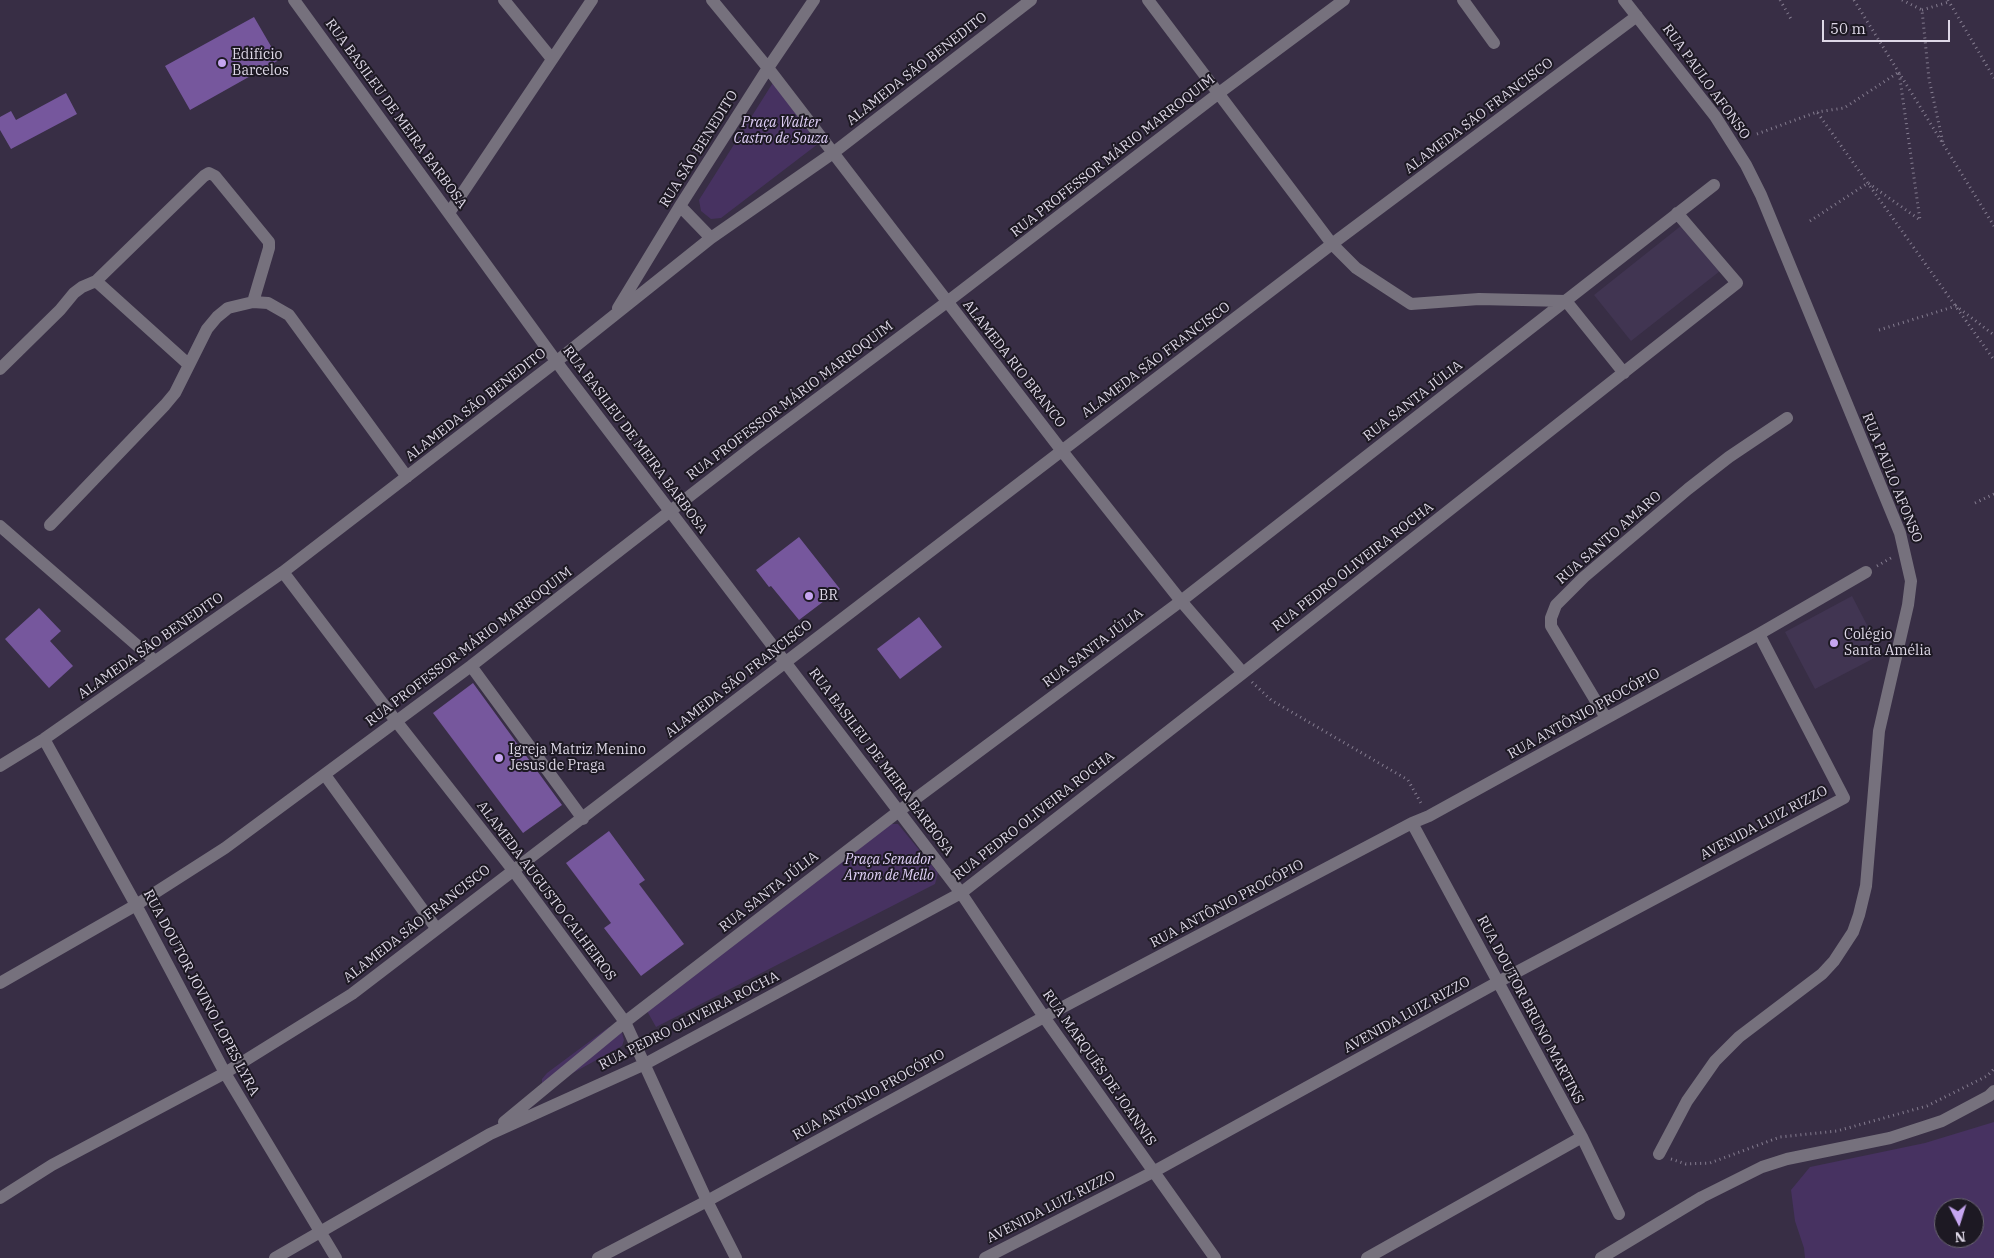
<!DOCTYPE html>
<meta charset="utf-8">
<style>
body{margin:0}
#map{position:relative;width:1994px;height:1258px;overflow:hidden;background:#382e45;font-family:"IBM Plex Serif",serif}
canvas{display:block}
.north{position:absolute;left:1934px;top:1198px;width:50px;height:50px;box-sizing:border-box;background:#1d1923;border:1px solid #6a6571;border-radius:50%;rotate:175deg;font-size:14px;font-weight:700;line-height:20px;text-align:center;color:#ded8e7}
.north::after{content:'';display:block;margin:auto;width:18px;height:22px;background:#c6a6f0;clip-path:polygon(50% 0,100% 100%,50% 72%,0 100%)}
.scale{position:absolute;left:1822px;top:20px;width:128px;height:22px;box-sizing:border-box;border:2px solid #ded8e7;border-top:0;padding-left:6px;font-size:15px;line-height:18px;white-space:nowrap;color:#ded8e7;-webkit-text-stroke:4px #1d1923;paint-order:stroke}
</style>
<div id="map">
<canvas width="1994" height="1258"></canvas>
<div class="north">N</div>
<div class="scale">50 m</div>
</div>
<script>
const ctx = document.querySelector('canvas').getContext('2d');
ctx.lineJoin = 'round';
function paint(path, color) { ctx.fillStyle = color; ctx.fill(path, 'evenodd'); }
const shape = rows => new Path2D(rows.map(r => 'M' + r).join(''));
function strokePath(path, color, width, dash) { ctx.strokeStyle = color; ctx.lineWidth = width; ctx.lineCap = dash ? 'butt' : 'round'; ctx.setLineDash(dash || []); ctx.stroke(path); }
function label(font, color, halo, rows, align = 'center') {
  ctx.font = font + ' "IBM Plex Serif",serif'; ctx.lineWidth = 4; ctx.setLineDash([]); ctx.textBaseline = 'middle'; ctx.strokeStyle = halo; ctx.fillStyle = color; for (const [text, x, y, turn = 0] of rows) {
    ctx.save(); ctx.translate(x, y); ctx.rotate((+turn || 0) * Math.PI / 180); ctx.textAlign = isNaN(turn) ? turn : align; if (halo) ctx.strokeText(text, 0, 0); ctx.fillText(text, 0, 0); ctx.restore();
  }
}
paint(shape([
 [1682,225,1720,271,1631,341,1594,295],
 [1852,596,1882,654,1815,689,1785,632]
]), '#413552');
paint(shape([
 [774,81,827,137,721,218,711,219,701,211,699,200],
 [887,824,898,824,938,873,935,884,656,1027,642,1002],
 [609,1027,616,1028,622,1033,624,1040,622,1046,549,1086,542,1083,542,1079,547,1073],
 [1994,1122,1994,1258,1805,1258,1804,1248,1795,1221,1791,1190,1810,1167,1925,1143],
 [1944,1208,1974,1208,1974,1238,1944,1238]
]), '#473261');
paint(shape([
 [254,17,279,60,190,110,165,66],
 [66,93,77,114,11,149,0,130,0,117,11,111,16,120],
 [799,537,840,589,799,620,771,586,769,587,756,570],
 [39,608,61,631,50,641,73,666,49,688,5,639],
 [919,617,942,647,900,679,877,649],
 [473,683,562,805,523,833,433,713],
 [609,831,645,880,639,884,684,944,641,976,604,928,611,923,566,863]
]), '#76579d');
strokePath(shape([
 [1780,0,1791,19],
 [1854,0,1994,226],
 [1902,0,1922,10,1929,79,1943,143],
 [1948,0,1994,78],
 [1922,10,1949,2],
 [1757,134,1817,112,1994,360],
 [1810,221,1868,183,1920,220,1899,72,1844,108,1817,112],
 [1879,330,1956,306,1994,335],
 [1975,503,1994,494],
 [1877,566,1891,558],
 [1252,682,1271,700,1408,780,1422,805],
 [1671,1159,1686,1164,1710,1163,1780,1137,1837,1131,1927,1106,1987,1076,1994,1069]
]), '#857d90', 3, [1, 4]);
strokePath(shape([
 [294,0,564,372,961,893,1044,1017,1215,1258],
 [504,0,552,59],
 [712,0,768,68,1062,451,1181,601,1243,673],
 [1148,0,1332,244,1356,268,1411,304,1479,299,1566,301,1624,373],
 [1463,0,1494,43],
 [1624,0,1715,116,1746,165,1761,195,1900,533,1911,581,1908,605,1879,731,1866,886,1859,915,1853,932,1834,961,1822,974,1739,1037,1715,1061,1687,1101,1659,1154],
 [680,206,711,238],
 [449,213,592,0],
 [96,281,188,364],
 [618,308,680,206,768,68,814,0],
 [0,369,60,310,74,293,82,287,96,281,204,176,209,173,215,176,269,242,269,248,253,302],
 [50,525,165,405,175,393,207,329,217,317,228,308,253,302,268,303,289,315,407,477],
 [0,526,155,661],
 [283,572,396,721,513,870,625,1022,707,1201,736,1258],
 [471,666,583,819],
 [1606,718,1551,626,1551,618,1556,605,1584,577,1688,489,1729,457,1787,418],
 [44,739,136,905,225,1073,336,1258],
 [0,766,44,739,283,572,557,361,711,238,833,153,1031,0],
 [325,775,436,928],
 [1412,823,1582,1137,1619,1214],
 [0,983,136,905,225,848,471,666,754,446,947,302,1219,93,1344,0],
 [504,1122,625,1022,899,811,1181,601,1714,185],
 [0,1198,52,1165,225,1073,352,994,1332,244,1637,16],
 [275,1258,490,1134,645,1064,961,893,1243,673,1737,283,1677,213],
 [598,1258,707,1201,1044,1017,1412,823,1429,816,1759,634,1866,572],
 [985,1258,1153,1172,1498,982,1844,798,1759,634],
 [1367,1258,1582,1137],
 [1601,1258,1702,1197,1762,1167,1787,1159,1890,1138,1942,1121,1989,1096,1994,1091]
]), '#76717d', 12);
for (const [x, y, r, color] of [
 [222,63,5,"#c6a6f0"],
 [809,596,5,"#c6a6f0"],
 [1834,643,5,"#c6a6f0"],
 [499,758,5,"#c6a6f0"]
]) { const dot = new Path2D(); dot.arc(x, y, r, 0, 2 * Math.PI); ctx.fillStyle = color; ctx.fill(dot); strokePath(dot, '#1d1923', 2); }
label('14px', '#ded8e7', '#1d1923', [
 ["Edifício",232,55],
 ["Barcelos",232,71],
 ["BR",819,596],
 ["Colégio",1844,635],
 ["Santa Amélia",1844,651],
 ["Igreja Matriz Menino",509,750],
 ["Jesus de Praga",509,766]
], 'left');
label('14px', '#ded8e7', '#1d1923', [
 ["ALAMEDA SÃO BENEDITO",917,69,-38],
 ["RUA PAULO AFONSO",1706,82,54],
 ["RUA BASILEU DE MEIRA BARBOSA",396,114,54],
 ["ALAMEDA SÃO FRANCISCO",1479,116,-37],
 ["RUA SÃO BENEDITO",699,149,-58],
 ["RUA PROFESSOR MÁRIO MARROQUIM",1113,156,-38],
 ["ALAMEDA SÃO FRANCISCO",1156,360,-37],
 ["ALAMEDA RIO BRANCO",1014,364,52],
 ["RUA PROFESSOR MÁRIO MARROQUIM",790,401,-37],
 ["RUA SANTA JÚLIA",1413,401,-38],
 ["ALAMEDA SÃO BENEDITO",476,405,-38],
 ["RUA BASILEU DE MEIRA BARBOSA",635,440,53],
 ["RUA PAULO AFONSO",1892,478,68],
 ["RUA SANTO AMARO",1609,538,-41],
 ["RUA PEDRO OLIVEIRA ROCHA",1353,567,-38],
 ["ALAMEDA SÃO BENEDITO",151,646,-35],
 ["RUA PROFESSOR MÁRIO MARROQUIM",469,647,-37],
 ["RUA SANTA JÚLIA",1093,648,-37],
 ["ALAMEDA SÃO FRANCISCO",739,679,-38],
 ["RUA ANTÔNIO PROCÓPIO",1584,714,-29],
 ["RUA BASILEU DE MEIRA BARBOSA",881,762,53],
 ["RUA PEDRO OLIVEIRA ROCHA",1034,816,-38],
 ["AVENIDA LUIZ RIZZO",1764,823,-28],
 ["ALAMEDA AUGUSTO CALHEIROS",546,891,53],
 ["RUA SANTA JÚLIA",769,892,-38],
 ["RUA ANTÔNIO PROCÓPIO",1227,904,-28],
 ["ALAMEDA SÃO FRANCISCO",417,924,-38],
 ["RUA DOUTOR JOVINO LOPES LYRA",201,993,62],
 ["RUA DOUTOR BRUNO MARTINS",1530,1010,62],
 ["AVENIDA LUIZ RIZZO",1407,1015,-29],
 ["RUA PEDRO OLIVEIRA ROCHA",689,1021,-27],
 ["RUA MARQUÊS DE JOANNIS",1099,1068,55],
 ["RUA ANTÔNIO PROCÓPIO",869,1095,-29],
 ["AVENIDA LUIZ RIZZO",1051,1207,-27]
]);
label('italic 14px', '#e0d0f8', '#1d1923', [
 ["Praça Walter",781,123],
 ["Castro de Souza",781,139],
 ["Praça Senador",889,860],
 ["Arnon de Mello",889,876]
]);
</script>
